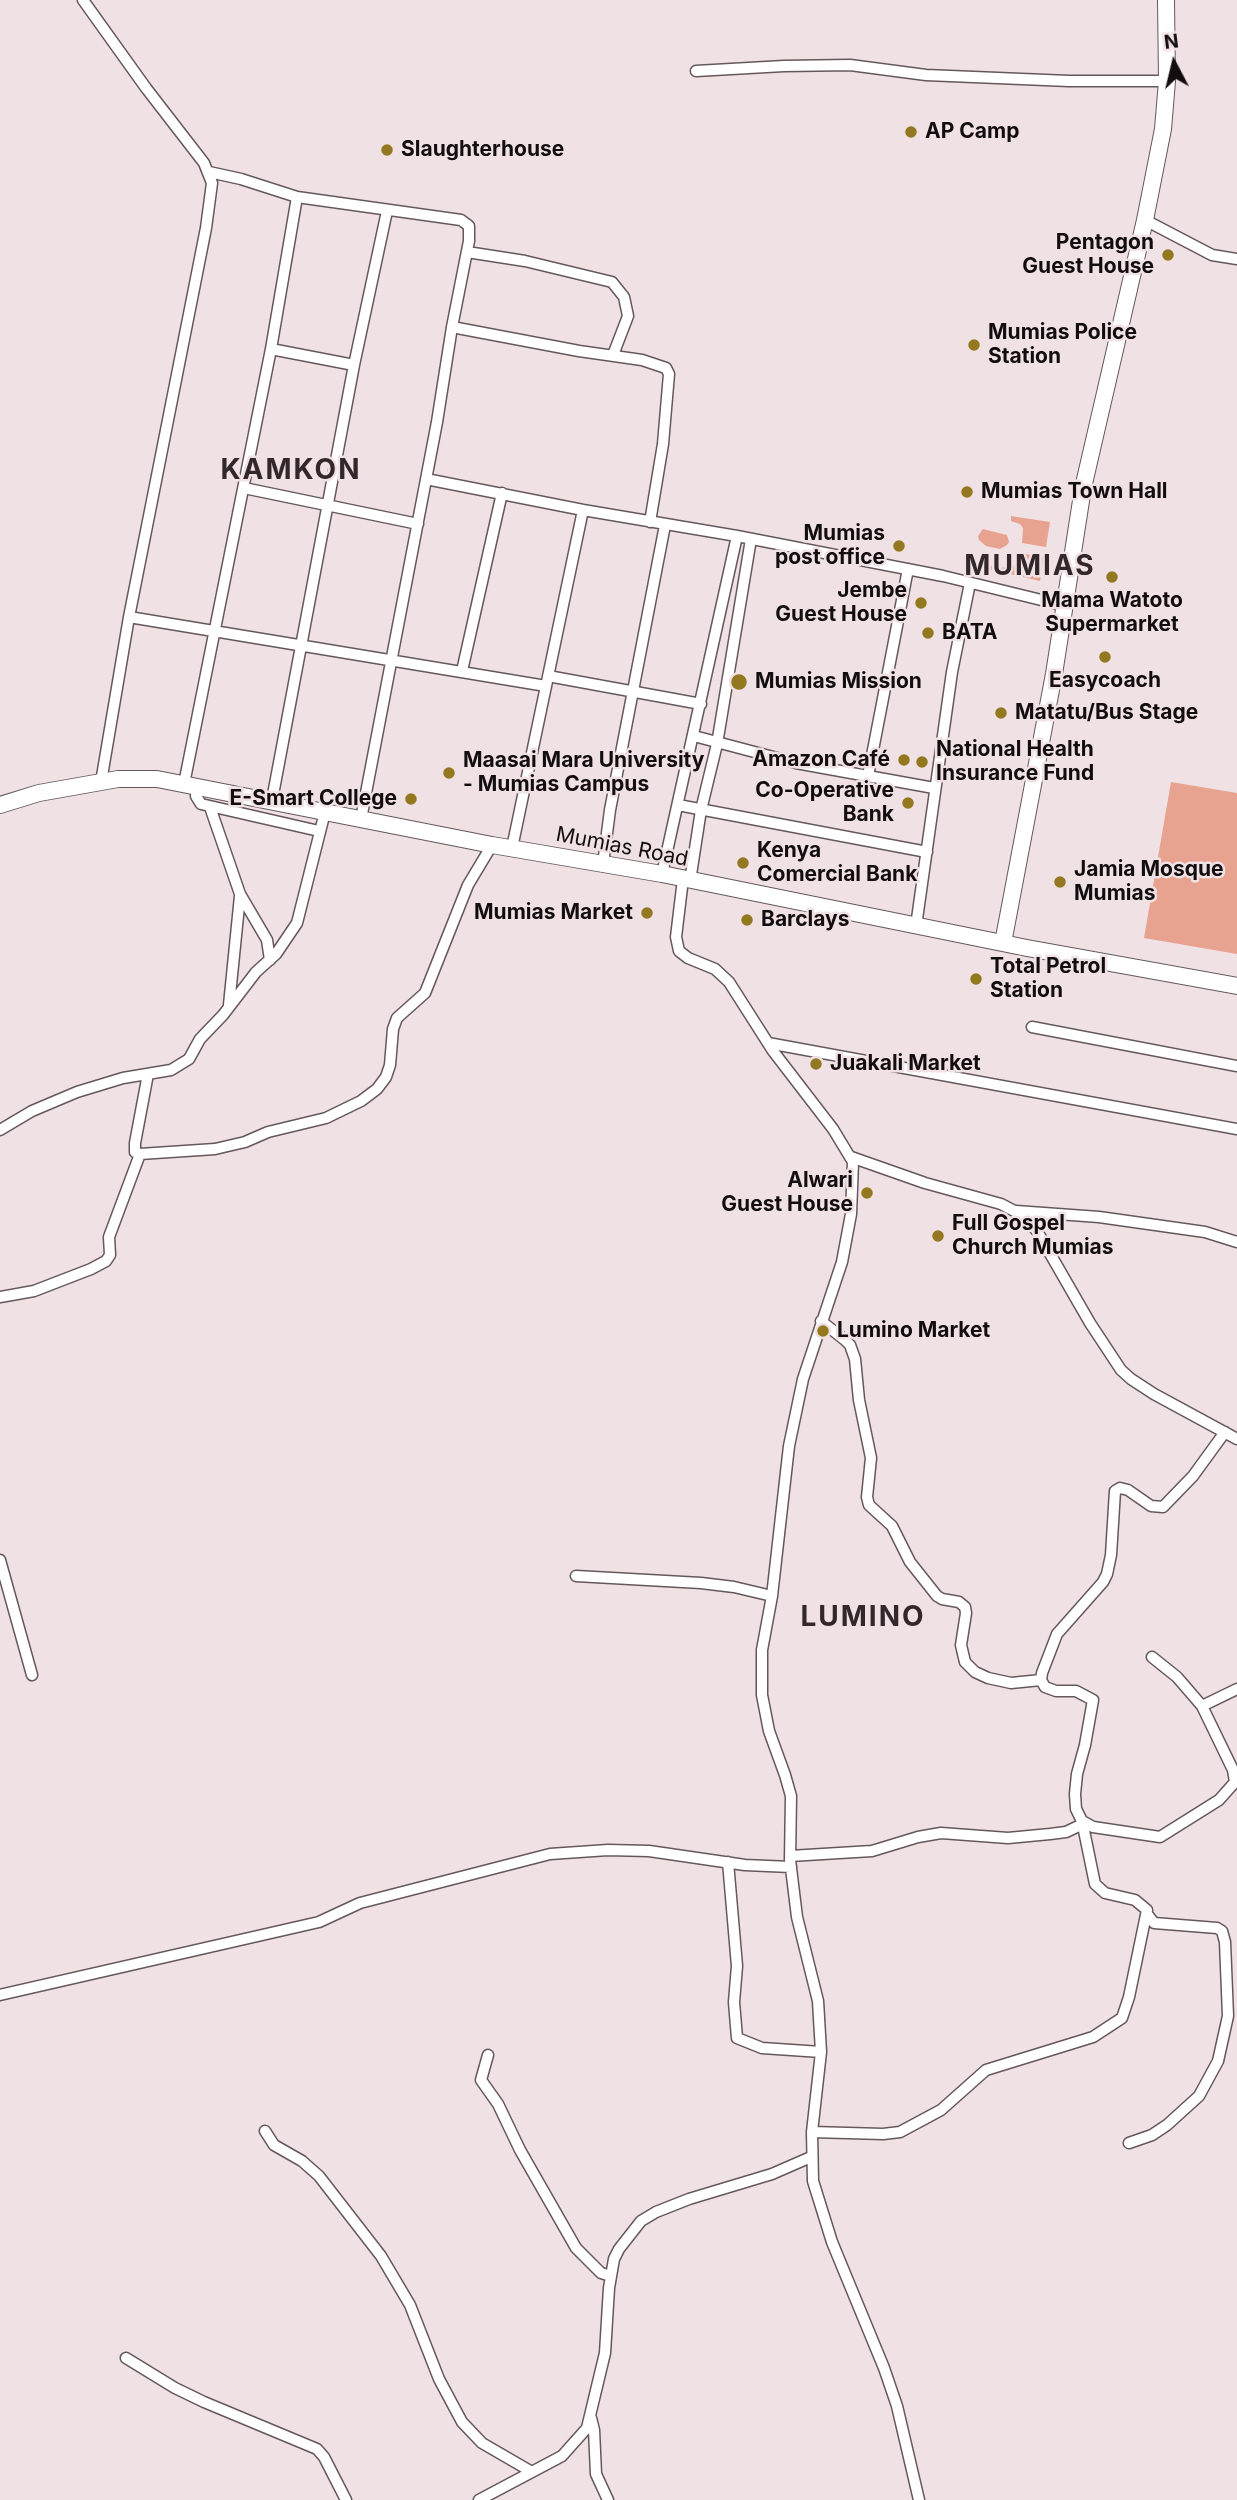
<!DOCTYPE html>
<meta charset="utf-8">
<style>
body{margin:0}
#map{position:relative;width:1237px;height:2500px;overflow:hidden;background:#f0e1e5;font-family:Inter,sans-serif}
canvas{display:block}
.north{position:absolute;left:1139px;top:28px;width:70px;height:70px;-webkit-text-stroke:5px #f0e1e5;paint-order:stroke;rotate:353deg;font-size:19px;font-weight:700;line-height:28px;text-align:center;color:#120d0f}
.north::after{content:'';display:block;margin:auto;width:24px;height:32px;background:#120d0f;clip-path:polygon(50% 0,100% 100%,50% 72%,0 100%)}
</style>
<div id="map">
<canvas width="1237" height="2500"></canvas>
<div class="north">N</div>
</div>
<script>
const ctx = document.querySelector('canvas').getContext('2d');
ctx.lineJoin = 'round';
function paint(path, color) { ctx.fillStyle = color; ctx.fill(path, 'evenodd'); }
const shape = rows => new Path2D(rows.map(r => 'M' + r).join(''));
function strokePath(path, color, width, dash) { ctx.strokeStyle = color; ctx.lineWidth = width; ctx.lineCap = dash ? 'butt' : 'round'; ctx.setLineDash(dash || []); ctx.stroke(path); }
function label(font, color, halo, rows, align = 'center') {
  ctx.font = font + ' Inter,sans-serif'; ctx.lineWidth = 5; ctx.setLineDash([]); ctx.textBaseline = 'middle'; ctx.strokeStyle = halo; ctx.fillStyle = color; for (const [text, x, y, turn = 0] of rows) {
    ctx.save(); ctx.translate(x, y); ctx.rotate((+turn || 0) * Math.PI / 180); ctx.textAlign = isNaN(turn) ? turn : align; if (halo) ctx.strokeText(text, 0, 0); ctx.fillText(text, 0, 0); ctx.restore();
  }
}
paint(shape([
 [1011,516,1050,522,1046,547,1022,543,1023,528,1020,524,1011,521],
 [983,529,1007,535,1009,542,1007,545,1000,549,986,546,979,540,978,536],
 [1020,553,1044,557,1040,581,984,568,985,564,1001,568,1016,565],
 [1171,782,1237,793,1237,954,1144,938]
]), '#e8a390');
const street = shape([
 [83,0,146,88,204,163,212,183,206,228,129,617,101,782],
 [696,71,784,66,850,65,926,75,1069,81,1167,81],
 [209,172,241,179,297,197,461,220,469,226,469,241,452,327,437,422,361,819],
 [1145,220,1212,255,1237,259],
 [467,252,525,261,612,282,624,297,628,316,613,355],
 [452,327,579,351,642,360,666,368,669,374,663,444,650,522],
 [271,349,354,365],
 [426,479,583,510,737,536,943,576,1066,606],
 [244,488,418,524],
 [129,617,546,686],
 [462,671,502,493],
 [548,676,701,704],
 [694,736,796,763,934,788],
 [868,776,908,569],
 [184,784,271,349,297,197],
 [197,786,196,796,201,804,319,831],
 [272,800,354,365,387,211],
 [678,805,927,852],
 [210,807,240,894,267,940,270,960],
 [512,848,583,510],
 [603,864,610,810,665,525],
 [662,874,737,536],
 [683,879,676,937,679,951,688,958,715,969,729,982,773,1051,833,1129,853,1162,851,1214,842,1262,803,1379,789,1446,772,1596,762,1650,762,1695,769,1731,785,1775,791,1796,790,1860,797,1917,818,2001,821,2052,812,2132,813,2181,832,2242,884,2368,897,2406,919,2500],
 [690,881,701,810,717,744,751,539],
 [916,926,952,672,970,583],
 [229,1005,240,896],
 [1032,1027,1237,1066],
 [768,1043,1237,1129],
 [148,1074,135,1143,135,1152,140,1154,215,1149,245,1142,268,1132,326,1118,361,1101,377,1089,386,1077,390,1065,393,1029,397,1018,425,993,468,885,492,845],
 [0,1130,32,1111,77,1092,123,1078,171,1070,189,1059,200,1039,223,1015,256,972,276,954,297,923,325,812],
 [851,1157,925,1183,1001,1204,1022,1215,1037,1231,1090,1323,1121,1370,1131,1379,1154,1394,1237,1439],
 [1016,1211,1099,1217,1205,1232,1237,1242],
 [0,1297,34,1291,91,1269,106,1261,110,1255,109,1237,140,1154],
 [821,1321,845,1340,850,1345,855,1359,859,1400,871,1458,867,1497,869,1505,892,1526,910,1562,937,1596,942,1599,959,1602,965,1607,966,1613,961,1645,965,1662,975,1672,988,1678,1011,1683,1041,1680],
 [0,1560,32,1675],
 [576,1576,701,1583,734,1587,772,1596],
 [1202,1706,1237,1689],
 [1082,1821,1093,1827,1160,1837,1219,1800,1235,1782,1233,1770,1202,1706,1177,1677,1152,1657],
 [790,1856,872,1851,918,1837,941,1833,1008,1838,1050,1834,1066,1832,1083,1824],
 [728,1862,737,1966,734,2002,737,2038,762,2048,821,2052],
 [0,1995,319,1922,360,1903,550,1854,608,1850,649,1851,745,1865,791,1867],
 [488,2055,481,2080,498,2104,520,2150,576,2248,601,2273,611,2276],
 [265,2131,274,2145,302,2161,319,2176,381,2256,410,2305,439,2379,462,2422,482,2443,532,2472],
 [812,2132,883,2134,900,2132,941,2110,986,2070,1093,2037,1122,2018,1129,1997,1147,1910,1135,1900,1105,1893,1095,1884,1082,1821,1076,1809,1075,1794,1077,1774,1085,1745,1093,1700,1076,1691,1056,1691,1045,1687,1041,1680,1042,1673,1057,1634,1103,1582,1107,1574,1111,1555,1115,1491,1120,1488,1128,1490,1151,1506,1163,1507,1193,1476,1225,1432],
 [1129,2143,1152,2135,1167,2125,1199,2096,1218,2061,1228,2016,1225,1942,1222,1931,1217,1928,1154,1923,1147,1914],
 [126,2358,175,2388,204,2402,317,2449,324,2457,346,2500],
 [591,2418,594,2430,596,2474,608,2500],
 [479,2500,562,2456,587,2428,605,2353,609,2288,614,2259,619,2249,641,2221,656,2212,689,2199,772,2174,811,2157]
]);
const secondary = shape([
 [0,805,39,793,118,779,157,779,492,845,662,874,1027,948,1237,986],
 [1003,943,1054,674,1083,488,1145,220,1163,129,1167,81,1166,0]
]);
strokePath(street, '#65585c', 13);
strokePath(secondary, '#65585c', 18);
strokePath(street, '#fff', 10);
strokePath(secondary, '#fff', 16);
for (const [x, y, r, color] of [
 [911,132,7,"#93781f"],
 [387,150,7,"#93781f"],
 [1168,255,7,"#93781f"],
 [974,345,7,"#93781f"],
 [967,492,7,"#93781f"],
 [899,546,7,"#93781f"],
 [1112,577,7,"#93781f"],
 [921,603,7,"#93781f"],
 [928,633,7,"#93781f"],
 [1105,657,7,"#93781f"],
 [739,682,9,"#93781f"],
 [1001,713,7,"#93781f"],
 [904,760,7,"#93781f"],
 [922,762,7,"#93781f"],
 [449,773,7,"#93781f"],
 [411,799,7,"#93781f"],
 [908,803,7,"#93781f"],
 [743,863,7,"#93781f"],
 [1060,882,7,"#93781f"],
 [647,913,7,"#93781f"],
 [747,920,7,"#93781f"],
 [976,979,7,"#93781f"],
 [816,1064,7,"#93781f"],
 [867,1193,7,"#93781f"],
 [938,1236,7,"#93781f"],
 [823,1331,7,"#93781f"]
]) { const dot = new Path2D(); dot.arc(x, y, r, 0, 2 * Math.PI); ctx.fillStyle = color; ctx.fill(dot); strokePath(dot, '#f0e1e5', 2.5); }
label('bold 21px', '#120d0f', '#f0e1e5', [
 ["AP Camp",925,132],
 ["Slaughterhouse",401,150],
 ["Pentagon",1154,243,"right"],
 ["Guest House",1154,267,"right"],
 ["Mumias Police",988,333],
 ["Station",988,357],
 ["Mumias Town Hall",981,492],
 ["Mumias",885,534,"right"],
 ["post office",885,558,"right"],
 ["Jembe",907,591,"right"],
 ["Guest House",907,615,"right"],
 ["Mama Watoto",1112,601,"center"],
 ["Supermarket",1112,625,"center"],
 ["BATA",942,633],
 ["Easycoach",1105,681,"center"],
 ["Mumias Mission",755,682],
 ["Matatu/Bus Stage",1015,713],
 ["National Health",936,750],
 ["Insurance Fund",936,774],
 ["Amazon Café",890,760,"right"],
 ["Maasai Mara University",463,761],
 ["- Mumias Campus",463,785],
 ["Co-Operative",894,791,"right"],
 ["Bank",894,815,"right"],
 ["E-Smart College",397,799,"right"],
 ["Kenya",757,851],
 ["Comercial Bank",757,875],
 ["Jamia Mosque",1074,870],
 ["Mumias",1074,894],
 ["Mumias Market",633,913,"right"],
 ["Barclays",761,920],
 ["Total Petrol",990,967],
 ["Station",990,991],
 ["Juakali Market",830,1064],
 ["Alwari",853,1181,"right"],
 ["Guest House",853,1205,"right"],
 ["Full Gospel",952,1224],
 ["Church Mumias",952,1248],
 ["Lumino Market",837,1331]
], 'left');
label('21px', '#120d0f', '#f0e1e5', [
 ["Mumias Road",622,847,11]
]);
ctx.letterSpacing = '2px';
label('bold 28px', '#32272a', '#f0e1e5', [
 ["KAMKON",291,471],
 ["MUMIAS",1030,567],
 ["LUMINO",863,1618]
]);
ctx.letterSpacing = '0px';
</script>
